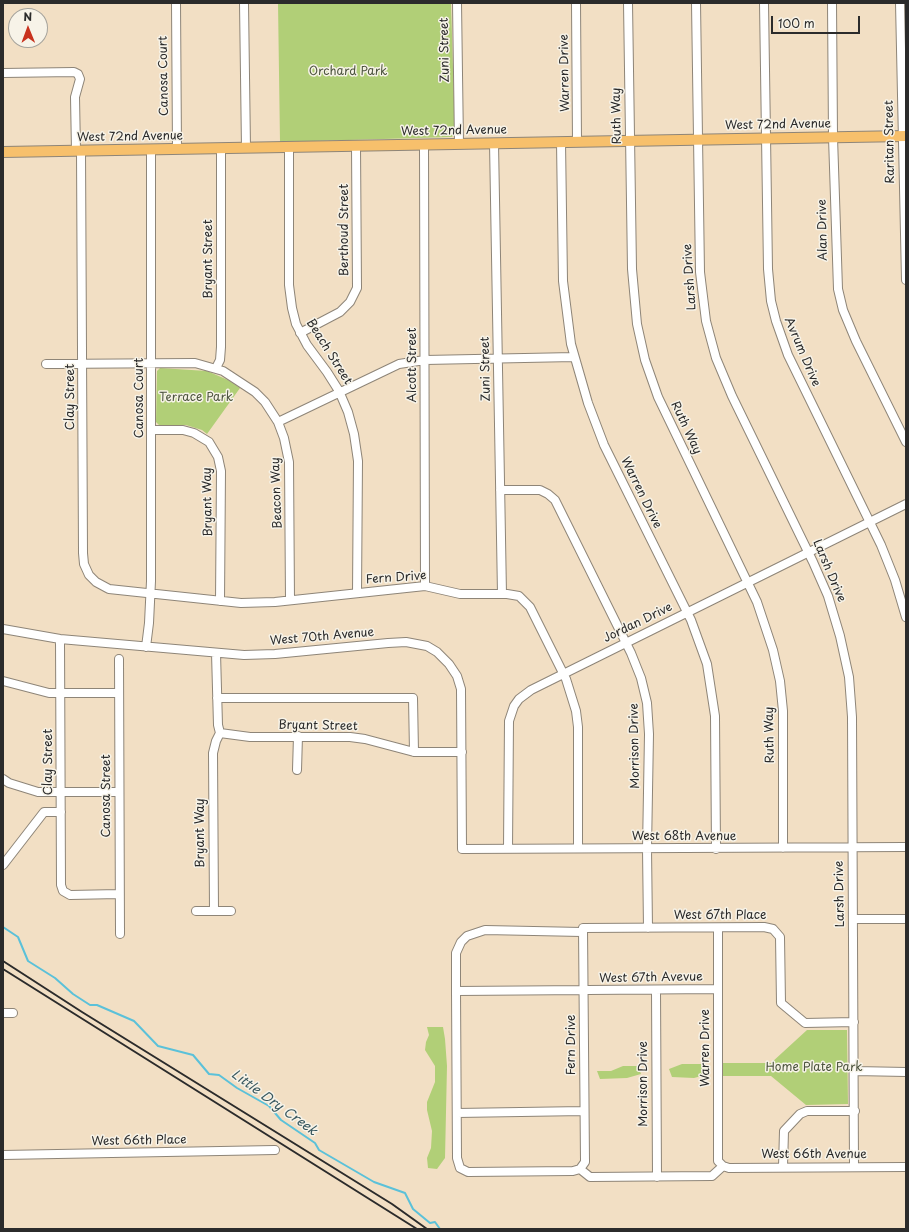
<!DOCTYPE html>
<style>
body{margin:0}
#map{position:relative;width:909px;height:1232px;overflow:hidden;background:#f2dfc4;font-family:"Playpen Sans",sans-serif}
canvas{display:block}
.frame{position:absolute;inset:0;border:4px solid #2b2b2b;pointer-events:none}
.north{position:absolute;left:8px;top:8px;width:40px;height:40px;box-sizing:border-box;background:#f7f3e8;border:1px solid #a5a39c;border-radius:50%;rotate:359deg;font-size:11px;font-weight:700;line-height:16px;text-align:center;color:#2b2b2b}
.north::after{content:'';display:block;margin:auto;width:14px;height:18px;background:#c8321e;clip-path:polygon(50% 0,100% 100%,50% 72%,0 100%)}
.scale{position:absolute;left:771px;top:16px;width:89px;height:18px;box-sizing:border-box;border:2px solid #2b2b2b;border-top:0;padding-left:5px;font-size:12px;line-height:14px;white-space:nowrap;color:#2b2b2b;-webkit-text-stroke:3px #f7f3e8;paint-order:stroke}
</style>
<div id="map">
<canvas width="909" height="1232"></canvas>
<div class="frame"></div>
<div class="north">N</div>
<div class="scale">100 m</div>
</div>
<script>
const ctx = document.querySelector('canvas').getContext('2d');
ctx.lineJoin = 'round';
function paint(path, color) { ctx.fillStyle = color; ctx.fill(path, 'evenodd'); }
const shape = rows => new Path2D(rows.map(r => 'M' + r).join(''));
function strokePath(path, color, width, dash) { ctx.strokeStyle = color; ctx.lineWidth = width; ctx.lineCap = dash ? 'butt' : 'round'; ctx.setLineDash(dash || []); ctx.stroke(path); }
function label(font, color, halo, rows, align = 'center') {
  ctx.font = font + ' "Playpen Sans",sans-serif'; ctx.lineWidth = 3; ctx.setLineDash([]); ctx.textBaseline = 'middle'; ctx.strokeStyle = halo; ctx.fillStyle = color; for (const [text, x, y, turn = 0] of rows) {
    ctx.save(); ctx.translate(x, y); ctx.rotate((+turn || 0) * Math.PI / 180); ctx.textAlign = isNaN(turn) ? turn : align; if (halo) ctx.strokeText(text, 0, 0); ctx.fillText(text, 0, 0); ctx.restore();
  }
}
paint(shape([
 [278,3,451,3,455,133,452,137,280,142],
 [160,368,207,371,228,380,240,388,207,434,202,430,186,425,159,425,156,422,157,371],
 [427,1027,443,1027,445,1039,447,1066,445,1158,437,1169,428,1168,427,1158,431,1148,432,1131,427,1110,427,1102,435,1082,435,1066,425,1050,426,1042,429,1035],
 [807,1030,847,1030,848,1104,806,1105,771,1076,718,1076,717,1063,771,1063],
 [682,1064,701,1064,705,1075,694,1078,672,1077,669,1069],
 [623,1066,638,1066,641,1074,627,1078,600,1079,597,1071,611,1071]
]), '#b1cf77');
strokePath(shape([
 [3,927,18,937,28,961,55,978,73,994,90,1005,97,1005,134,1021,158,1046,193,1055,209,1074,219,1075,237,1088,269,1106,281,1120,315,1143,319,1150,374,1182,405,1193,413,1209,430,1223,435,1222,440,1229]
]), '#5bc1d9', 2);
const minor = shape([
 [176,3,177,149],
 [244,3,246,148],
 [457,3,459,144],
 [576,3,577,142],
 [628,3,632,269,637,324,645,360,658,397,757,602,773,650,780,681,783,711,783,848],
 [696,3,700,272,706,321,716,358,732,396,813,562,828,596,840,636,849,677,852,717,854,1167],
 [764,3,768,269,771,301,776,321,788,355,881,545,895,580,906,617],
 [832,3,833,137,838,289,843,310,856,341,906,442],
 [900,3,906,280],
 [3,73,74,72,78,74,80,79,75,97,76,151],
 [561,142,563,281,571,344,588,403,604,445,691,620,707,664,715,716,716,849],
 [494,143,502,594],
 [424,145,425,586],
 [289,147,289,285,292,308,296,324,307,345,327,372,339,391,348,412,354,434,358,461,357,593],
 [81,151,83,553,84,564,89,575,96,582,109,589,241,603,275,602,425,586,460,594,507,594,519,596,530,607,566,679,576,711,578,727,578,848],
 [300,333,340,312,350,302,357,288,356,146],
 [46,364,195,363,223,371,255,392,265,402,278,422,284,438,289,462,290,600],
 [216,368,220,360,221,347,221,148],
 [278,422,399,364,425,360,574,357],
 [152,430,183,430,194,433,209,442,218,457,221,471,220,601],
 [500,490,540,490,548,494,555,500,631,653,641,678,647,703,649,734,647,849,648,928],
 [3,629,60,639,244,655,275,654,388,643,406,642,427,646,437,652,449,664,457,676,461,689,462,849,906,847],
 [60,639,61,885,63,891,70,895,119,894],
 [146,647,149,623,151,581,151,149],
 [216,653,218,725,220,733],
 [119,659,120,934],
 [3,681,49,693,119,693],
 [217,698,413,698,414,752],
 [220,733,250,737,350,737,365,739,414,752,462,752],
 [297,770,298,736],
 [3,779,9,783,38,792,118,792],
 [508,849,509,721,514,706,519,699,531,690,906,504],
 [3,865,44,812,61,812],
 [196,911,231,911],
 [214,911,213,753,216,741,220,733],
 [853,919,906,919],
 [718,928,718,1161,723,1166,729,1168,906,1167],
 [656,990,657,1177],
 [456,991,456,953,461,942,467,936,485,930,582,932],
 [3,1013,13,1013],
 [855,1071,906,1072],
 [457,1113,584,1111],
 [3,1155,275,1150],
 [723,1166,712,1176,590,1177,580,1169,585,1162,583,928,764,927,773,929,780,937,781,1003,805,1023,854,1022],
 [783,1167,784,1131,800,1114,807,1111,855,1111],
 [580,1169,573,1171,468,1172,460,1168,457,1158,456,991,718,989]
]);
const major = shape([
 [3,152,906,136]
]);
strokePath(minor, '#8e8578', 10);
strokePath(major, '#8e8578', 12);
strokePath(minor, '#fff', 8);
strokePath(major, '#f7c06c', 10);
strokePath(shape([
 [3,961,82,1012,392,1204,427,1229],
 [3,969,417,1229]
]), '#2b2b2b', 2);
label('12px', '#2b2b2b', '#f7f3e8', [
 ["Zuni Street",445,50,-91],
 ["Warren Drive",565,73,-91],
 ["Canosa Court",164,76,-91],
 ["Ruth Way",617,116,-91],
 ["West 72nd Avenue",778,125,-1],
 ["West 72nd Avenue",454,131,-1],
 ["West 72nd Avenue",130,137,-1],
 ["Raritan Street",890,142,-91],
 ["Berthoud Street",345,230,-90],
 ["Alan Drive",823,230,-91],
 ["Bryant Street",209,259,-90],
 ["Larsh Drive",690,277,-94],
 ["Beach Street",329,352,58],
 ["Avrum Drive",802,352,67],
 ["Alcott Street",413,365,-90],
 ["Zuni Street",486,369,-91],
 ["Clay Street",71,397,-90],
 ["Canosa Court",140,398,-90],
 ["Ruth Way",686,428,65],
 ["Beacon Way",277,493,-92],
 ["Warren Drive",641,493,64],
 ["Bryant Way",208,502,-91],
 ["Larsh Drive",829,571,67],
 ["Fern Drive",396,578,-4],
 ["Jordan Drive",638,623,-26],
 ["West 70th Avenue",322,637,-5],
 ["Bryant Street",318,726,1],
 ["Ruth Way",770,735,-91],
 ["Morrison Drive",635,746,-91],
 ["Clay Street",49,762,-90],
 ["Canosa Street",107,796,-90],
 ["Bryant Way",201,833,-90],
 ["West 68th Avenue",684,837],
 ["Larsh Drive",840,894,-91],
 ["West 67th Place",720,916],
 ["West 67th Avevue",651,978,-1],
 ["Fern Drive",572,1045,-90],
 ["Warren Drive",706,1048,-90],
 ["Morrison Drive",644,1084,-90],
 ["West 66th Place",139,1141,-1],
 ["West 66th Avenue",814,1155]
]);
label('12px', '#4c543e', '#f7f3e8', [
 ["Orchard Park",348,72],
 ["Terrace Park",196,398],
 ["Home Plate Park",814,1068]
]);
label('italic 13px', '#39585f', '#f7f3e8', [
 ["Little Dry Creek",274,1103,36]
]);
</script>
